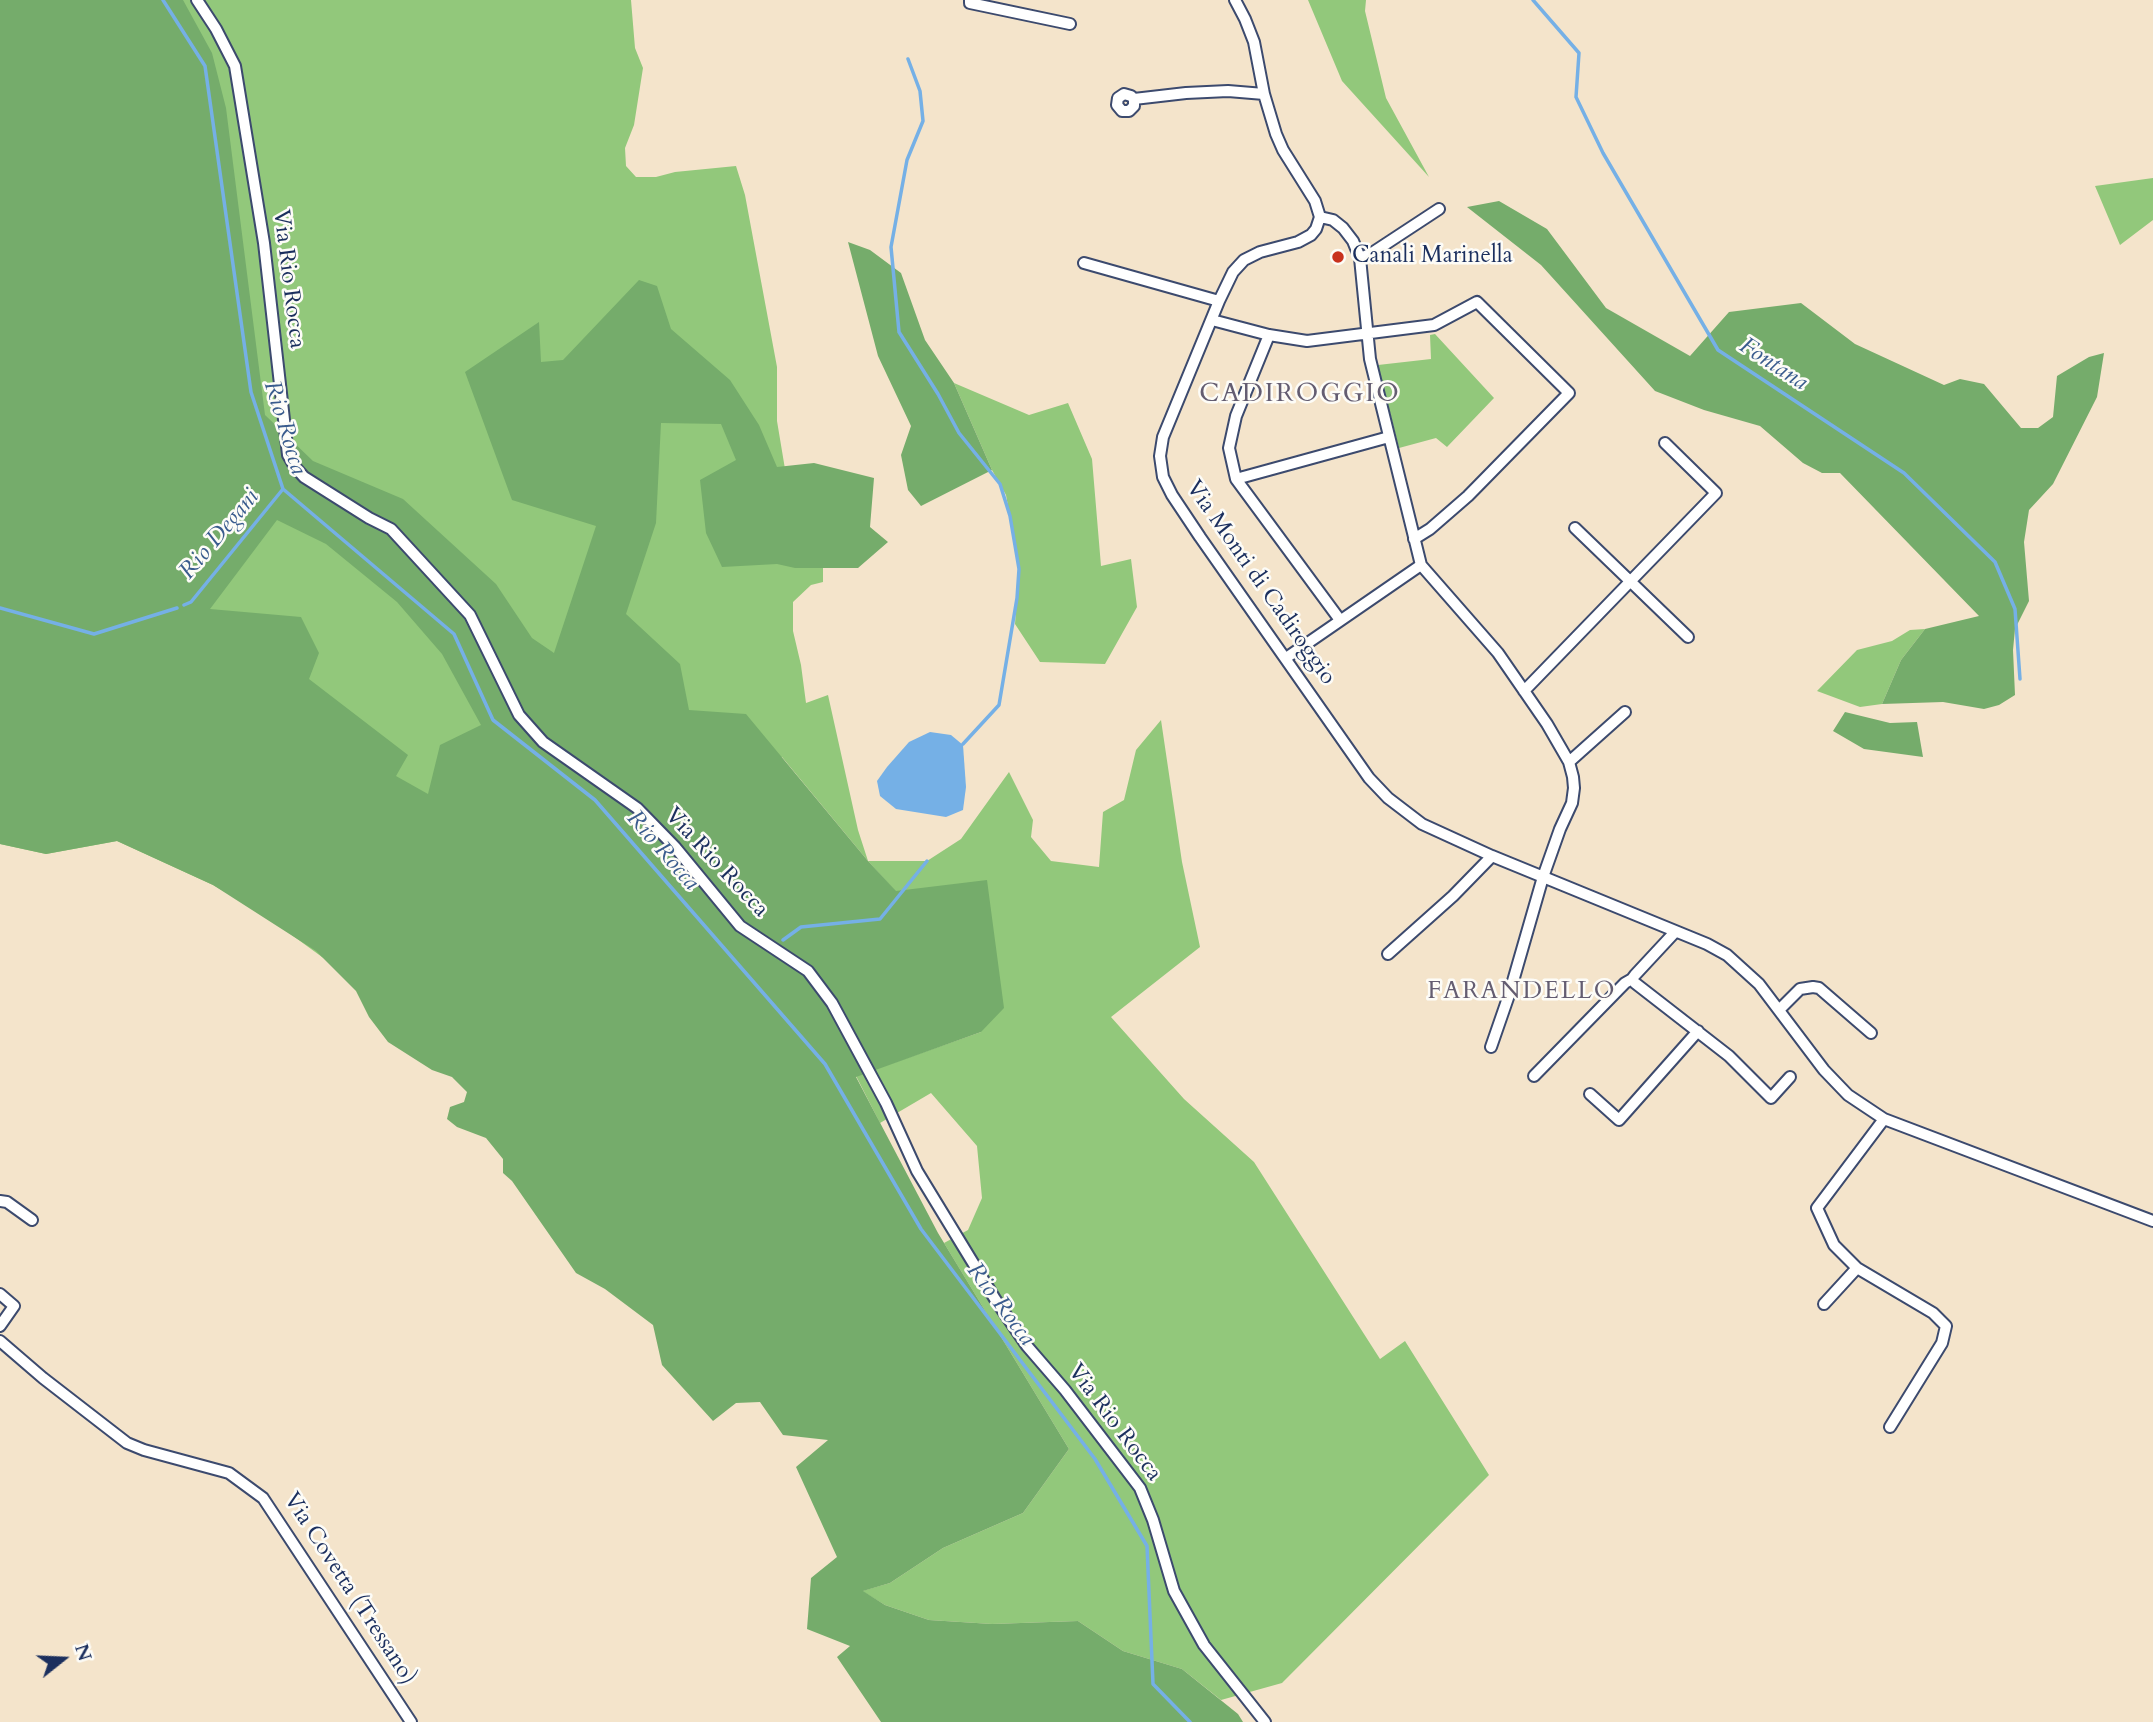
<!DOCTYPE html>
<style>
body{margin:0}
#map{position:relative;width:2153px;height:1722px;overflow:hidden;background:#f4e4cb;font-family:Cardo,serif}
canvas{display:block}
.north{position:absolute;left:28px;top:1624px;width:70px;height:70px;-webkit-text-stroke:5px #fdfcf7;paint-order:stroke;rotate:72deg;font-size:19px;font-weight:700;line-height:28px;text-align:center;color:#1b2f5e}
.north::after{content:'';display:block;margin:auto;width:24px;height:32px;background:#1b2f5e;clip-path:polygon(50% 0,100% 100%,50% 72%,0 100%)}
</style>
<div id="map">
<canvas width="2153" height="1722"></canvas>
<div class="north">N</div>
</div>
<script>
const ctx = document.querySelector('canvas').getContext('2d');
ctx.lineJoin = 'round';
function paint(path, color) { ctx.fillStyle = color; ctx.fill(path, 'evenodd'); }
const shape = rows => new Path2D(rows.map(r => 'M' + r).join(''));
function strokePath(path, color, width, dash) { ctx.strokeStyle = color; ctx.lineWidth = width; ctx.lineCap = dash ? 'butt' : 'round'; ctx.setLineDash(dash || []); ctx.stroke(path); }
function label(font, color, halo, rows, align = 'center') {
  ctx.font = font + ' Cardo,serif'; ctx.lineWidth = 5; ctx.setLineDash([]); ctx.textBaseline = 'middle'; ctx.strokeStyle = halo; ctx.fillStyle = color; for (const [text, x, y, turn = 0] of rows) {
    ctx.save(); ctx.translate(x, y); ctx.rotate((+turn || 0) * Math.PI / 180); ctx.textAlign = isNaN(turn) ? turn : align; if (halo) ctx.strokeText(text, 0, 0); ctx.fillText(text, 0, 0); ctx.restore();
  }
}
paint(shape([
 [0,0,631,0,635,48,643,68,634,125,625,148,626,166,636,177,656,177,675,172,736,166,745,195,777,367,777,421,786,475,823,566,823,582,811,585,793,602,793,631,801,665,806,703,828,695,858,830,868,861,927,861,961,839,1009,772,1033,820,1031,837,1051,861,1099,867,1103,812,1124,800,1136,750,1161,720,1182,862,1200,947,1111,1017,1184,1099,1254,1162,1380,1359,1405,1341,1489,1475,1282,1683,1221,1700,1182,1669,1123,1651,1078,1621,992,1624,929,1620,885,1605,862,1591,890,1583,943,1548,1023,1513,1069,1449,944,1243,968,1230,982,1198,977,1146,931,1093,880,1123,856,1076,981,1032,987,881,896,892,868,861,782,757,354,973,322,957,263,914,213,885,117,841,46,854,0,844],
 [1308,0,1366,0,1365,11,1386,98,1429,177,1342,81],
 [2153,178,2153,220,2120,245,2095,186],
 [1435,334,1494,398,1447,447,1436,438,1399,448,1378,365,1431,359,1430,335],
 [954,383,1029,415,1068,403,1092,459,1101,566,1131,559,1137,607,1105,664,1040,662,1015,624,1019,569,1006,495,992,470],
 [1925,629,1901,660,1882,704,1860,707,1817,691,1857,650,1892,641,1910,630]
]), '#92c87b');
paint(shape([
 [0,0,183,0,212,53,226,108,265,415,313,461,403,499,496,584,532,638,554,653,596,526,512,500,465,372,539,322,541,362,563,360,639,280,657,286,671,329,730,380,759,425,777,467,814,463,874,478,870,527,888,542,858,568,795,568,777,564,722,567,706,533,700,480,736,460,721,424,661,423,656,523,626,614,680,664,689,710,746,714,868,861,896,891,987,880,1004,1008,981,1032,856,1077,938,1233,1069,1449,1023,1513,943,1548,890,1583,863,1591,885,1605,929,1620,992,1624,1078,1621,1123,1651,1182,1669,1238,1714,1243,1722,881,1722,837,1657,850,1646,807,1629,811,1578,837,1557,796,1467,828,1440,783,1435,760,1402,736,1403,713,1421,662,1365,653,1325,605,1289,576,1273,512,1181,503,1173,503,1159,486,1138,457,1127,447,1119,450,1107,464,1102,467,1092,452,1077,432,1070,388,1042,369,1017,356,991,316,951,213,885,117,841,46,854,0,844],
 [277,520,326,544,397,602,442,654,481,725,440,745,428,794,396,776,408,755,309,679,319,653,301,617,210,609],
 [1499,201,1547,229,1606,308,1690,356,1729,312,1801,303,1855,344,1944,385,1960,379,1984,384,2021,428,2038,428,2053,417,2057,376,2089,357,2104,353,2097,397,2053,484,2029,510,2024,542,2029,601,2015,629,2013,650,2015,695,1999,705,1984,709,1943,702,1882,704,1901,660,1925,629,1979,616,1840,473,1822,473,1803,463,1760,426,1704,410,1655,391,1541,265,1467,207],
 [848,242,870,250,901,273,925,340,954,383,992,470,921,506,908,490,901,455,911,426,878,356],
 [1845,712,1890,723,1917,722,1923,757,1864,749,1833,731]
]), '#75ac6b');
paint(shape([
 [930,732,951,735,963,745,966,787,963,810,946,817,896,809,880,796,877,781,887,767,909,742]
]), '#75b0e6');
strokePath(shape([
 [163,0,205,66,251,392,283,489,454,634,493,720,595,800,825,1064,921,1229,1095,1459,1147,1546,1153,1684,1190,1722],
 [1533,0,1579,53,1576,97,1603,153,1718,350,1904,473,1995,562,2015,609,2020,679],
 [908,59,920,91,923,121,907,160,891,247,899,332,938,394,959,433,1000,484,1010,516,1019,569,1017,598,999,705,963,744],
 [184,605,191,602,283,489],
 [0,608,94,634,177,608],
 [783,940,801,927,880,919,927,861]
]), '#75b0e6', 3.5);
const minor = shape([
 [197,0,216,29,235,66,264,243,288,455,295,467,304,477,369,518,391,529,470,615,519,715,543,742,637,808,675,847,740,926,808,971,832,1003,886,1103,917,1171,995,1299,1027,1346,1065,1390,1140,1488,1153,1520,1174,1591,1204,1645,1265,1722],
 [970,0,970,3,1070,24],
 [1235,0,1245,19,1254,42,1264,94,1276,134,1283,150,1315,201,1320,217,1316,229,1311,235,1298,242,1260,252,1244,260,1233,272,1219,301,1163,437,1160,456,1163,477,1172,495,1200,537,1369,778,1388,798,1422,824,1492,856,1707,944,1727,955,1759,984,1824,1070,1848,1095,1884,1119,2153,1221],
 [1134,99,1134,106,1129,111,1122,111,1117,105,1118,98,1124,94,1131,96,1134,99,1186,93,1228,91,1264,94],
 [1320,217,1333,220,1343,228,1353,241,1360,258,1370,359,1421,565,1498,653,1547,724,1569,762,1573,777,1574,788,1572,803,1560,829,1543,877,1509,995,1491,1047],
 [1360,258,1372,253,1439,209],
 [1084,263,1219,301],
 [1212,320,1269,335,1307,341,1434,325,1477,302,1569,393,1468,496,1430,529,1414,539],
 [1269,335,1236,416,1229,448,1236,479,1340,620],
 [1236,479,1389,437],
 [1575,528,1688,637],
 [1286,658,1421,565],
 [1524,691,1716,493,1665,443],
 [1569,762,1625,712],
 [1675,932,1635,975,1632,979,1635,983,1729,1056,1771,1098,1790,1077],
 [1388,954,1453,896,1492,856],
 [1779,1010,1800,989,1813,987,1819,988,1871,1033],
 [1534,1076,1625,983,1632,979],
 [1590,1094,1619,1120,1698,1031],
 [0,1201,7,1202,32,1220],
 [1857,1268,1933,1313,1946,1326,1942,1343,1890,1427],
 [0,1294,14,1306,0,1326],
 [1824,1304,1857,1268,1834,1245,1817,1208,1884,1119],
 [0,1341,43,1378,127,1443,144,1450,229,1473,263,1498,411,1722]
]);
strokePath(minor, '#3c4a6e', 14);
strokePath(minor, '#fff', 10);
for (const [x, y, r, color] of [
 [1338,257,7,"#c8321e"]
]) { const dot = new Path2D(); dot.arc(x, y, r, 0, 2 * Math.PI); ctx.fillStyle = color; ctx.fill(dot); strokePath(dot, '#fdfcf7', 2.5); }
label('23px', '#1b2f5e', '#fdfcf7', [
 ["Canali Marinella",1352,257]
], 'left');
label('23px', '#1b2f5e', '#fdfcf7', [
 ["Via Rio Rocca",288,279,83],
 ["Via Monti di Cadiroggio",1260,583,55],
 ["Via Rio Rocca",716,863,47],
 ["Via Rio Rocca",1114,1423,53],
 ["Via Covetta (Tressano)",349,1589,57]
]);
label('italic 24px', '#3a5c8e', '#fdfcf7', [
 ["Fontana",1773,365,33],
 ["Rio Rocca",284,428,73],
 ["Rio Degani",220,535,-50],
 ["Rio Rocca",662,851,49],
 ["Rio Rocca",1000,1305,53]
]);
ctx.letterSpacing = '2px';
label('24px', '#645d71', '#fdfcf7', [
 ["FARANDELLO",1522,992]
]);
ctx.letterSpacing = '0px';
ctx.letterSpacing = '2px';
label('26px', '#645d71', '#fdfcf7', [
 ["CADIROGGIO",1300,395]
]);
ctx.letterSpacing = '0px';
</script>
